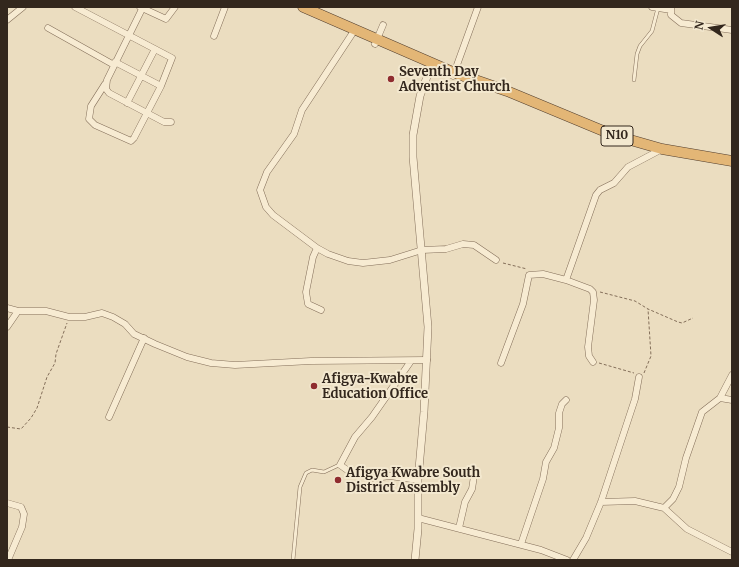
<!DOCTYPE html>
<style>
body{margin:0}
#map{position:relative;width:739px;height:567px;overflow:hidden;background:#ebddc0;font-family:Merriweather,serif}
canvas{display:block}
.frame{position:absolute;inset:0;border:8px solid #33271d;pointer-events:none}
.north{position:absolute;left:691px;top:8px;width:40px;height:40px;-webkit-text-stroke:3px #f3e8cf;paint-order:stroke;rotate:282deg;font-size:11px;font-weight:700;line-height:16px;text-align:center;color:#33271d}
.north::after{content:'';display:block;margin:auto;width:14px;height:18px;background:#33271d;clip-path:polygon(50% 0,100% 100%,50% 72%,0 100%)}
</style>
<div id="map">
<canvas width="739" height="567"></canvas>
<div class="frame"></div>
<div class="north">N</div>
</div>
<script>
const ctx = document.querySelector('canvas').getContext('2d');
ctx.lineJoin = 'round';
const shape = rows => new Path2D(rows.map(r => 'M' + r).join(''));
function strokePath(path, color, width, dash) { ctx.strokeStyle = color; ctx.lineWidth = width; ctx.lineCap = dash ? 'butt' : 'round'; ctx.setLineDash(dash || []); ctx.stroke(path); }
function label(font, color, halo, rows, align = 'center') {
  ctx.font = font + ' Merriweather,serif'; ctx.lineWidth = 4; ctx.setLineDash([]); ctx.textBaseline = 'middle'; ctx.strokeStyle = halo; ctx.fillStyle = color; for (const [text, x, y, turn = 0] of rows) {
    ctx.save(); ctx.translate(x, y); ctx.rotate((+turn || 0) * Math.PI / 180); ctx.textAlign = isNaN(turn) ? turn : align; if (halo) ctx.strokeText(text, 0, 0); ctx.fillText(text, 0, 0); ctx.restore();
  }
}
const service = shape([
 [634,80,637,54,640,46,652,31,658,8],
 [293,560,300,487,306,473,312,470,324,472,339,465]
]);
const minor = shape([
 [75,7,172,58,161,86,134,138,131,141,95,125,89,119,91,106,105,84],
 [140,7,166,19,175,7],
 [143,7,107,80,106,89,109,93,164,122,171,122],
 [652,7,671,10],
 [671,7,671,15,681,23,732,30],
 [7,20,23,7],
 [48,28,114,65],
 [352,34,302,110,294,134,267,172,260,190,266,207,273,215,317,248,328,254,348,261,363,263,390,260,422,250,446,249,463,244,474,245,496,260],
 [214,36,225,7],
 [375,44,383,25],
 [115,62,161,86],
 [453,76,478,7],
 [127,103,155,49],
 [317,248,313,257,306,292,308,304,321,310],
 [7,308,18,311,46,311,69,317,85,317,102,313,113,317,125,324,134,334,155,344,187,357,211,363,235,365,311,361,427,360],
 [7,327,18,311],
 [411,361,372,417,355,437,340,465,350,472,374,478,390,476,418,480],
 [593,362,589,356,588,347,594,300,593,292,590,289,566,280,596,195,600,190,614,183,628,167,662,149],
 [501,363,523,304,529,275,543,274,566,280],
 [720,398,732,400],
 [109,417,144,338],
 [601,502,635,501,664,508,673,499,679,487,686,458,702,412,720,398,732,375],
 [7,503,21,507,24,514,22,527,8,560],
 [664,508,687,529,732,552],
 [418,518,541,550,567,560],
 [459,528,465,502,472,489,474,476],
 [521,544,543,479,546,462,554,448,559,428,559,413,562,404,566,400],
 [573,560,586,538,601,502,635,399,639,377]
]);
const tertiary = shape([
 [415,560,418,529,418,480,424,412,428,327,413,157,413,135,420,96,432,63]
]);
const trunk = shape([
 [303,7,455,73,507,91,613,135,662,149,732,161]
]);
strokePath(service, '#836e59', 4);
strokePath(minor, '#836e59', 7);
strokePath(tertiary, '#836e59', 8);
strokePath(trunk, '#513d2d', 11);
strokePath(shape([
 [503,263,527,269],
 [600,292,635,301,648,309,678,322,682,323,693,318],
 [599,363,634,373],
 [644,373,651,356,648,309],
 [7,427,21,429,31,418,37,408,47,377,55,363,56,354,67,323]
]), '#836e59', 1, [3, 2]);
strokePath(service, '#f7ebd2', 3);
strokePath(minor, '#f7ebd2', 6);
strokePath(tertiary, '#f7ebd2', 7);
strokePath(trunk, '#e3b676', 10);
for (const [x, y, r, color] of [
 [391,79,4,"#8f2c2f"],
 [314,386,4,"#8f2c2f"],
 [338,480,4,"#8f2c2f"]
]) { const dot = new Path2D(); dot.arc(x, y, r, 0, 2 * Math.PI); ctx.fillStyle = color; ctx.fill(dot); strokePath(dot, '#f3e8cf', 1.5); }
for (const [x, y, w] of [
 [617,136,32]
]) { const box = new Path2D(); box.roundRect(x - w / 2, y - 10, w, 20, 3); ctx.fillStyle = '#f3e8cf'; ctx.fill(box); strokePath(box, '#33271d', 1); }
label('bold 12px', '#33271d', null, [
 ["N10",617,136]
]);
label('bold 13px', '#33271d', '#f3e8cf', [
 ["Seventh Day",399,72],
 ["Adventist Church",399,87],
 ["Afigya-Kwabre",322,379],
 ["Education Office",322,394],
 ["Afigya Kwabre South",346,473],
 ["District Assembly",346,488]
], 'left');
</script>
